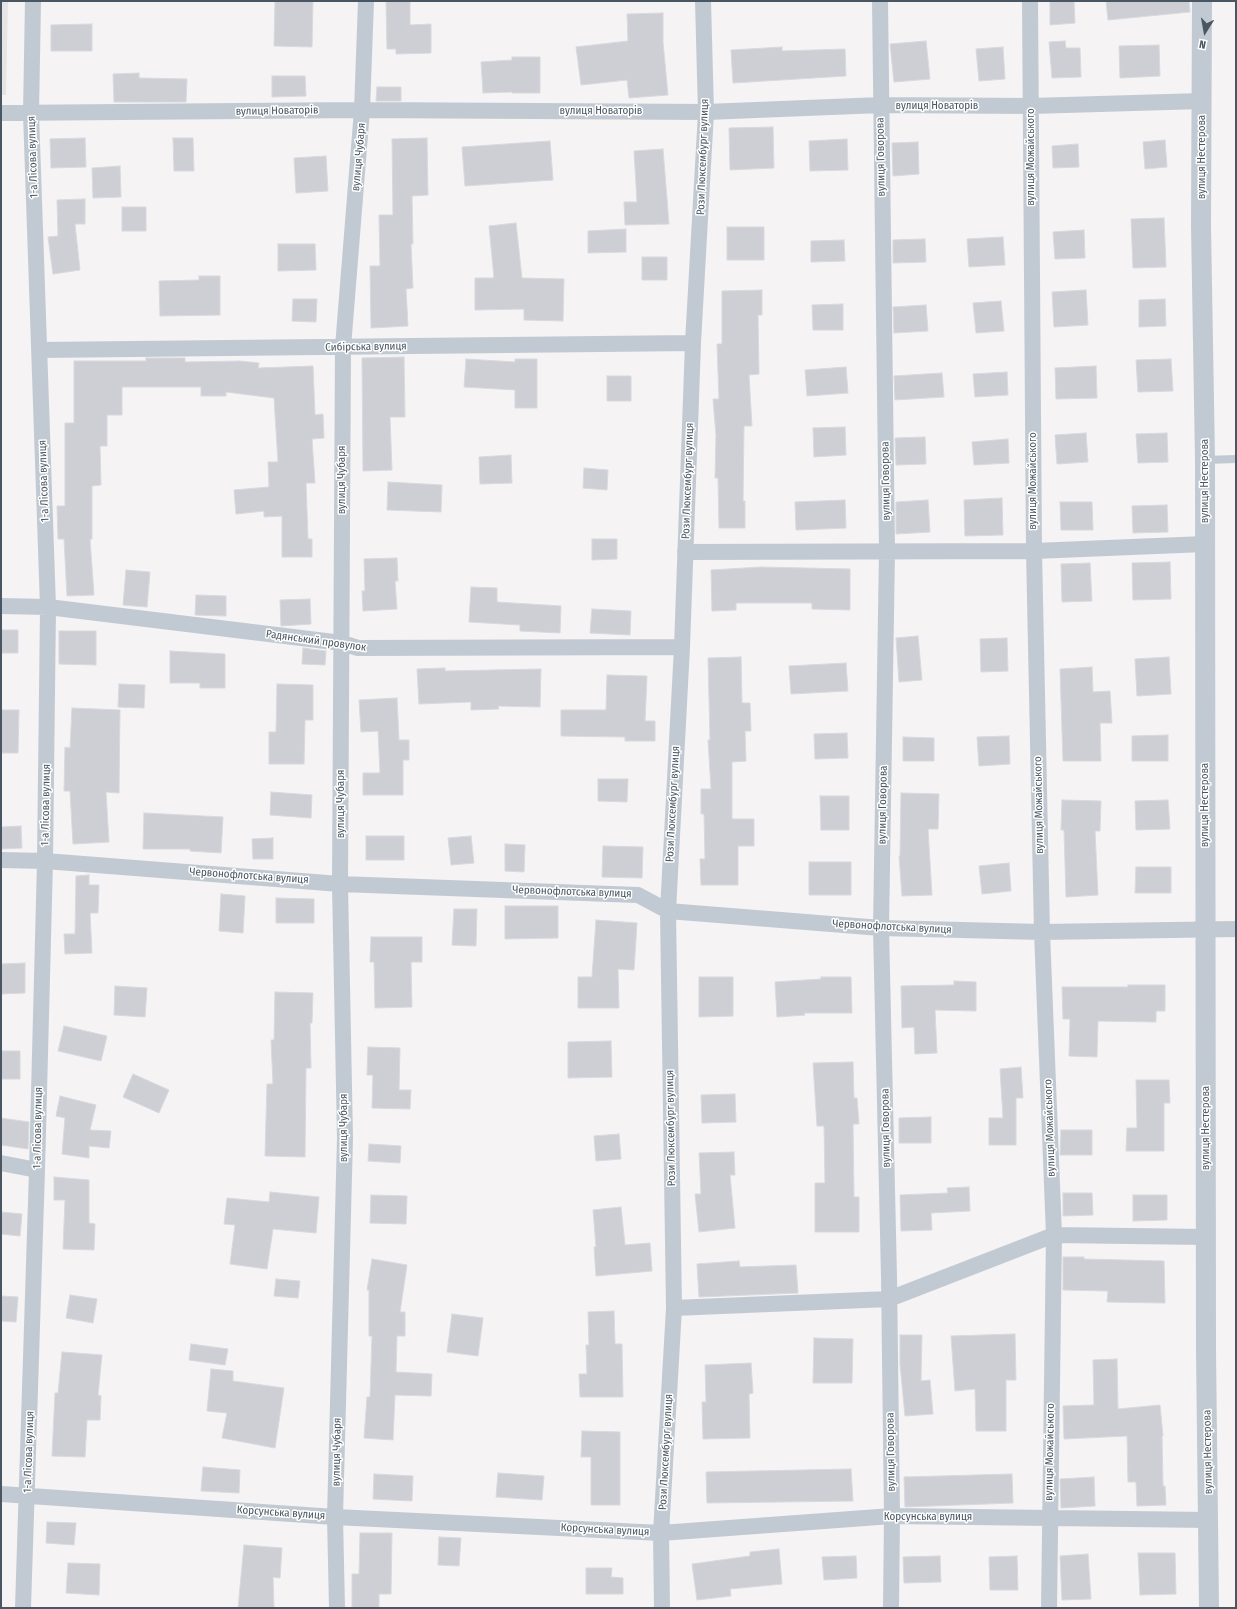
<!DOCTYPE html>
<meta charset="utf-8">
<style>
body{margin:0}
#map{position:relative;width:1237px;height:1609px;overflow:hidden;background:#f5f3f3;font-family:"Fira Sans Condensed",sans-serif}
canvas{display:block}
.frame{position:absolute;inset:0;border:2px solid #4a5661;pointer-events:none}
.north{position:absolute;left:1185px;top:12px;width:40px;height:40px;-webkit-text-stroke:3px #fff;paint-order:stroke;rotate:191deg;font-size:11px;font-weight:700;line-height:16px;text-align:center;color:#4a5661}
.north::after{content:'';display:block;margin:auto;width:14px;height:18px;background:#4a5661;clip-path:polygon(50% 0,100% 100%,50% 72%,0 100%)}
</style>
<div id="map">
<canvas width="1237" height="1609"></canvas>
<div class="frame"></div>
<div class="north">N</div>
</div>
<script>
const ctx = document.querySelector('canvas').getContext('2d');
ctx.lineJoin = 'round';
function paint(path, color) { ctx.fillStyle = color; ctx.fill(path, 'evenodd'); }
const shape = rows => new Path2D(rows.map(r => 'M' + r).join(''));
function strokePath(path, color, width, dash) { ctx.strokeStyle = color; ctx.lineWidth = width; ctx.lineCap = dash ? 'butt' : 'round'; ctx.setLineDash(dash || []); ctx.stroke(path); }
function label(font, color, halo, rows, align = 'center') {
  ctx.font = font + ' "Fira Sans Condensed",sans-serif'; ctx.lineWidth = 3; ctx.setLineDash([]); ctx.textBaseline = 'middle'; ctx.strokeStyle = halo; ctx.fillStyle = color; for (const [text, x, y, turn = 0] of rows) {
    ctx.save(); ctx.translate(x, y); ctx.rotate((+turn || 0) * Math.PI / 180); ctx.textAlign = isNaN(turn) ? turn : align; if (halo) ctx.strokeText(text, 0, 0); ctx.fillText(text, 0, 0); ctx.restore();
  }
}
paint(shape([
 [1,1,8,1,6,95,1,95]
]), '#e6e4e5');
const building = shape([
 [275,1,313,1,312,47,274,46,275,1],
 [386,1,410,1,410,25,431,24,431,53,396,54,396,49,387,49,386,1],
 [1050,1,1074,1,1075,23,1050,25,1050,1],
 [1106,1,1189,1,1190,12,1108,20,1106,1],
 [663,13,663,42,668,95,629,98,627,80,581,85,576,47,628,41,627,14,663,13],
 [92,24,92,51,51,51,51,25,92,24],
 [926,41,930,79,894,82,890,44,926,41],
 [1065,41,1066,48,1080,48,1081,77,1052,78,1049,42,1065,41],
 [1159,45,1160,76,1120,78,1119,46,1159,45],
 [782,47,782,51,845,49,846,76,733,83,731,50,782,47],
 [1003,47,1005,79,979,81,976,49,1003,47],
 [512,57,540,57,540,93,512,93,512,92,483,93,481,62,512,60,512,57],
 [139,73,139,78,187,79,186,102,114,102,113,74,139,73],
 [272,76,305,76,306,96,272,97,272,76],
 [377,87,401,87,401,101,376,101,377,87],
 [773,127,774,168,730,170,729,128,773,127],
 [85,138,86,167,51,168,50,139,85,138],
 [173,138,193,138,194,171,174,171,173,138],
 [427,138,428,195,412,196,413,244,411,244,413,288,406,289,408,326,371,328,370,266,380,266,379,215,393,215,392,139,427,138],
 [847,139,848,170,810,171,809,141,847,139],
 [1165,140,1167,167,1145,169,1143,142,1165,140],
 [550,141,553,180,465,186,462,147,550,141],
 [918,142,919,174,893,176,892,143,918,142],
 [1078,144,1079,167,1053,168,1052,146,1078,144],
 [663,149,669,224,625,225,624,202,637,202,634,151,663,149],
 [326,156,328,191,296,193,294,158,326,156],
 [120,166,121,197,93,198,92,168,120,166],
 [85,199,85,224,75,224,80,270,53,274,48,237,58,236,57,200,85,199],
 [122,207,146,207,146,231,122,231,122,207],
 [1164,218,1166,267,1133,268,1131,219,1164,218],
 [516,223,522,278,564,279,563,321,524,320,524,309,475,310,475,278,494,278,489,226,516,223],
 [727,227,764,227,764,260,727,260,727,227],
 [626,229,626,252,588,253,588,231,626,229],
 [1084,230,1085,258,1055,259,1053,232,1084,230],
 [1003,237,1005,265,969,267,967,239,1003,237],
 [925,239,926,262,893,263,893,240,925,239],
 [844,240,845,261,811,262,811,241,844,240],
 [278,244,315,244,316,270,278,271,278,244],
 [642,257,667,257,667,280,642,280,642,257],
 [199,276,220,276,220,315,160,316,159,281,199,280,199,276],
 [762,290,762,315,758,315,759,374,749,375,752,426,744,426,743,501,745,501,745,528,719,528,718,478,715,478,716,435,713,399,719,399,717,344,722,344,722,291,762,290],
 [1086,290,1088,325,1054,327,1052,292,1086,290],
 [293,299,317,299,316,322,292,321,293,299],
 [1165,299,1166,326,1139,327,1139,300,1165,299],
 [1001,301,1004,331,976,333,973,303,1001,301],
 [843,304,843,330,813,330,812,305,843,304],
 [926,305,928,331,894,333,893,307,926,305],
 [404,357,405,417,390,417,392,470,363,471,362,358,404,357],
 [146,358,185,358,185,362,240,361,259,363,258,368,313,366,315,415,323,414,324,438,312,439,315,483,306,483,308,539,312,539,312,557,282,557,282,516,264,517,264,511,236,514,234,490,269,487,268,462,278,462,274,398,226,392,226,396,201,396,201,387,122,387,122,415,107,415,107,446,100,446,101,485,92,486,92,539,90,539,94,595,67,596,64,539,58,539,57,506,65,506,65,423,74,423,74,361,146,361,146,358],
 [466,359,515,362,515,359,537,359,537,408,515,408,515,390,464,387,466,359],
 [1171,359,1173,391,1138,392,1136,360,1171,359],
 [1096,366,1097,398,1056,399,1055,368,1096,366],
 [846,367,848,393,807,396,805,370,846,367],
 [1007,372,1008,395,975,397,973,374,1007,372],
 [942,373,944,397,895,400,894,376,942,373],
 [607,376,631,376,631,401,607,401,607,376],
 [845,427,846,455,814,457,813,428,845,427],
 [1086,433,1088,462,1057,464,1055,435,1086,433],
 [1167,433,1168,462,1138,463,1136,434,1167,433],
 [925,437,926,464,896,465,895,438,925,437],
 [1008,439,1009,463,974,465,972,442,1008,439],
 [511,455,512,483,480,484,479,457,511,455],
 [584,468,608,470,607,490,583,488,584,468],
 [388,482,442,485,441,512,387,510,388,482],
 [1002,498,1003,535,965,536,964,500,1002,498],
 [845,500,846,528,796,530,795,502,845,500],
 [928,500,930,532,896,534,896,502,928,500],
 [1060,502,1092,502,1093,530,1061,530,1060,502],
 [1167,505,1168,532,1133,533,1132,506,1167,505],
 [592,539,617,539,617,559,592,560,592,539],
 [397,558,398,581,395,581,397,609,363,611,362,591,365,591,364,559,397,558],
 [1170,562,1171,599,1133,600,1132,563,1170,562],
 [1090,563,1092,601,1062,602,1061,564,1090,563],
 [761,567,850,569,850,610,812,609,812,603,736,603,736,610,712,611,711,570,761,567],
 [126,570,150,572,147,607,123,605,126,570],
 [471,587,497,588,497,602,561,606,560,633,520,631,520,625,469,622,471,587],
 [196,595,226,596,226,616,195,615,196,595],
 [310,599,311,624,281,626,280,600,310,599],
 [592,609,631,611,630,635,590,633,592,609],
 [1,630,18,630,18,653,1,653,1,630],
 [59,631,96,631,96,665,59,664,59,631],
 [918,636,922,680,899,682,896,638,918,636],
 [1007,638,1008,671,981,672,980,639,1007,638],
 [303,648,326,651,325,665,302,664,303,648],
 [170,651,225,654,225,688,200,688,200,683,170,683,170,651],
 [741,657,742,703,750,703,751,731,745,731,746,761,732,762,732,819,754,819,754,846,738,846,738,885,701,885,700,859,705,859,704,814,701,814,701,789,711,789,708,740,710,740,708,658,741,657],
 [1169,657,1171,694,1137,696,1135,659,1169,657],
 [846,663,848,691,791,694,789,666,846,663],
 [1092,667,1093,692,1110,691,1112,723,1100,723,1101,761,1063,761,1060,669,1092,667],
 [445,668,445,671,541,669,540,707,498,706,499,709,471,710,471,702,419,704,417,669,445,668],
 [607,675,647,676,645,721,655,721,655,741,625,741,625,737,561,736,561,710,606,710,607,675],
 [119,684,145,685,144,708,118,707,119,684],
 [277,684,313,685,313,720,305,720,304,764,269,764,269,732,276,732,277,684],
 [397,698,399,740,409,740,409,760,403,760,403,795,363,795,363,773,380,773,378,731,361,732,359,700,397,698],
 [72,708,120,710,119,793,106,792,109,842,73,844,70,791,64,791,65,747,70,748,72,708],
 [1,710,19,710,18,753,1,753,1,710],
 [847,733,848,758,815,759,814,734,847,733],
 [1168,735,1168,761,1132,761,1132,736,1168,735],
 [1009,736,1010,764,979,766,977,737,1009,736],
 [903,737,934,738,934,761,903,761,903,737],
 [598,779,628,779,627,802,598,801,598,779],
 [271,792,312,795,311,818,270,815,271,792],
 [901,793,939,794,938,829,928,829,932,895,902,896,899,856,900,856,901,793],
 [820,796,849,796,849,830,821,830,820,796],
 [1062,800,1101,801,1100,831,1095,831,1098,895,1066,897,1064,830,1061,830,1062,800],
 [1168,800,1170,829,1136,830,1135,801,1168,800],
 [144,813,223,817,221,853,190,851,190,849,143,849,144,813],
 [21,826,22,848,1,849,1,827,21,826],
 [366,836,404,836,404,860,366,860,366,836],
 [471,836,474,863,451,865,448,838,471,836],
 [273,838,273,859,253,859,252,839,273,838],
 [505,844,525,845,524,872,505,871,505,844],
 [603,846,643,847,642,878,602,877,603,846],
 [809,862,851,862,851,895,809,895,809,862],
 [1009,863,1011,891,982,894,979,866,1009,863],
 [1136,867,1171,867,1171,893,1135,893,1136,867],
 [89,875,89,885,99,885,98,913,90,913,92,953,65,954,64,934,75,934,76,876,89,875],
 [221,894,245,896,243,933,219,931,221,894],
 [276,898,314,899,314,923,276,923,276,898],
 [505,906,558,906,558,938,505,939,505,906],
 [454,909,477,909,476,946,452,945,454,909],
 [596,920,637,923,634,970,618,969,619,1008,578,1008,578,977,592,977,596,920],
 [371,937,422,937,422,962,411,962,412,1007,375,1008,374,962,370,962,371,937],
 [25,963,25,993,1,994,1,964,25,963],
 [699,977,733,977,733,1016,699,1017,699,977],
 [821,977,851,977,852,1013,804,1013,805,1015,777,1017,775,982,821,979,821,977],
 [954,981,976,982,976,1011,935,1010,937,1053,915,1054,914,1027,902,1028,901,986,954,985,954,981],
 [1128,985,1165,985,1165,1011,1156,1011,1156,1022,1098,1021,1097,1057,1069,1056,1070,1019,1063,1019,1062,987,1128,987,1128,985],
 [115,986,147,988,145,1017,114,1015,115,986],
 [275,992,313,993,312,1023,310,1023,311,1068,306,1068,305,1157,265,1156,267,1084,273,1084,271,1040,274,1040,275,992],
 [64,1026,107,1036,101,1061,58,1051,64,1026],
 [611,1041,612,1077,568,1078,568,1042,611,1041],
 [368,1047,400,1048,399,1090,411,1090,410,1109,372,1108,373,1075,367,1075,368,1047],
 [1,1051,20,1051,20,1079,1,1079,1,1051],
 [853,1062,854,1098,857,1098,859,1124,853,1124,854,1197,859,1197,859,1232,815,1232,815,1183,825,1183,824,1126,817,1126,813,1063,853,1062],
 [1021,1067,1023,1098,1016,1098,1016,1145,989,1145,989,1118,1003,1118,1000,1069,1021,1067],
 [133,1074,169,1090,159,1113,123,1097,133,1074],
 [1136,1080,1169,1080,1170,1103,1164,1103,1164,1151,1126,1151,1127,1128,1137,1128,1136,1080],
 [735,1094,736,1122,702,1123,701,1095,735,1094],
 [60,1096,96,1105,90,1130,111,1131,109,1148,89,1146,89,1158,62,1154,65,1118,56,1116,60,1096],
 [931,1117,931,1143,899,1143,899,1118,931,1117],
 [1,1118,29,1122,28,1149,1,1145,1,1118],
 [1061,1130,1092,1130,1092,1155,1060,1155,1061,1130],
 [619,1134,621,1159,596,1161,594,1136,619,1134],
 [369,1144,401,1146,400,1163,368,1161,369,1144],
 [734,1152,735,1175,730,1175,735,1228,699,1232,695,1194,701,1194,699,1153,734,1152],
 [54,1177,89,1180,89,1223,95,1224,94,1250,63,1249,65,1200,54,1200,54,1177],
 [969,1187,970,1211,931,1213,932,1230,901,1231,900,1195,948,1193,947,1188,969,1187],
 [270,1192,319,1197,316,1233,273,1229,267,1269,230,1264,235,1225,224,1224,227,1198,269,1202,270,1192],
 [1063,1193,1092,1193,1093,1215,1063,1216,1063,1193],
 [371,1195,407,1196,406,1224,370,1223,371,1195],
 [1133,1195,1167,1195,1167,1220,1133,1221,1133,1195],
 [621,1207,625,1245,650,1243,652,1271,596,1276,594,1247,596,1247,593,1210,621,1207],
 [1,1212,22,1214,20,1236,1,1234,1,1212],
 [1063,1257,1084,1257,1084,1259,1164,1261,1165,1303,1107,1302,1108,1291,1063,1290,1063,1257],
 [372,1259,407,1265,400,1312,405,1312,405,1336,397,1336,396,1372,432,1374,431,1396,395,1395,393,1440,364,1438,367,1397,370,1397,372,1336,369,1336,369,1290,367,1290,372,1259],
 [739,1261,740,1267,796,1265,798,1293,699,1297,697,1264,739,1261],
 [276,1279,300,1281,298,1298,274,1296,276,1279],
 [70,1295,97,1299,93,1323,66,1318,70,1295],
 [1,1296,18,1297,16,1322,1,1321,1,1296],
 [614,1311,615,1344,622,1344,623,1397,580,1397,579,1374,587,1374,586,1345,589,1345,588,1312,614,1311],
 [452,1314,483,1318,478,1356,447,1352,452,1314],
 [1015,1334,1016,1380,1006,1380,1006,1431,976,1431,975,1389,955,1391,951,1336,1015,1334],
 [900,1335,922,1335,921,1381,930,1380,933,1414,905,1416,900,1364,900,1335],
 [814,1338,853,1339,852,1383,813,1383,814,1338],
 [191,1344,228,1349,225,1365,189,1360,191,1344],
 [62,1352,102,1355,98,1395,101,1396,100,1420,87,1420,85,1457,52,1456,55,1393,58,1393,62,1352],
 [1117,1359,1118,1409,1160,1405,1163,1436,1162,1436,1163,1486,1165,1486,1166,1505,1137,1506,1136,1482,1128,1482,1127,1436,1064,1439,1063,1406,1094,1405,1093,1360,1117,1359],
 [751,1363,753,1393,749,1394,750,1438,703,1439,702,1402,706,1402,705,1365,751,1363],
 [211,1369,233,1371,233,1381,284,1388,275,1448,222,1438,227,1413,207,1411,211,1369],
 [582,1431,620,1432,620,1505,591,1505,591,1457,581,1457,582,1431],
 [203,1467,240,1470,239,1493,201,1491,203,1467],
 [851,1469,853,1501,707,1503,706,1472,851,1469],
 [498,1473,544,1476,542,1500,496,1497,498,1473],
 [374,1474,413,1476,412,1501,373,1499,374,1474],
 [1012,1474,1013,1503,905,1507,904,1477,1012,1474],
 [1094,1477,1095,1506,1061,1508,1060,1479,1094,1477],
 [47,1522,76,1523,74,1545,46,1543,47,1522],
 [360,1533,392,1533,391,1594,379,1594,379,1608,352,1608,352,1574,359,1574,360,1533],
 [439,1537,461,1538,459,1566,438,1565,439,1537],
 [244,1545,282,1548,280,1578,273,1577,274,1608,238,1608,244,1545],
 [779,1549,782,1584,730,1589,731,1596,697,1600,692,1564,750,1556,750,1552,779,1549],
 [1138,1553,1175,1553,1176,1594,1140,1595,1138,1553],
 [1088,1554,1091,1599,1062,1600,1060,1556,1088,1554],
 [856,1556,857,1578,824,1580,822,1557,856,1556],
 [940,1556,941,1582,904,1583,903,1557,940,1556],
 [1017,1556,1018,1590,990,1590,989,1557,1017,1556],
 [68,1563,100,1564,99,1595,66,1593,68,1563],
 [586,1568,612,1568,611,1577,623,1578,623,1594,586,1594,586,1568]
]);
paint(building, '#cdcfd5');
strokePath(building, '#d7d9de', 1);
strokePath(shape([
 [1205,460,1236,459]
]), '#c1cad2', 8);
strokePath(shape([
 [880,1,887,551,881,928,889,1277,892,1516,891,1608],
 [1030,1,1034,551,1042,932,1054,1235,1049,1608],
 [1,113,362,110,706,112,881,105,1031,106,1202,101],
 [39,350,693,343],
 [685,552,1034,551,1205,544],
 [1,606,48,607,342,643,358,648,682,647],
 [1,860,45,861,340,884,638,895,668,911,881,928,1042,932,1236,929],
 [1,1163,37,1170],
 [674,1308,889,1299,1054,1235,1206,1237],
 [1,1494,335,1517,661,1533,892,1516,1209,1520],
 [23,1608,37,1170,45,861,48,607,31,113,33,1],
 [337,1608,335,1517,345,1138,340,884,343,347,362,110,366,1],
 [662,1608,661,1533,674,1308,668,911,682,647,693,343,706,112,703,1]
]), '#c1cad2', 16);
strokePath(shape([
 [1202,1,1201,226,1205,460,1206,1351,1209,1608]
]), '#c1cad2', 20);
label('11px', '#4a5661', '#fff', [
 ["вулиця Новаторів",937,106],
 ["вулиця Новаторів",277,111,-1],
 ["вулиця Новаторів",601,111],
 ["1-а Лісова вулиця",33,157,-92],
 ["вулиця Чубаря",359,157,-85],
 ["Рози Люксембург вулиця",703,157,-88],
 ["вулиця Говорова",881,157,-91],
 ["вулиця Можайського",1031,157,-90],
 ["вулиця Нестерова",1202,157,-90],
 ["Сибірська вулиця",366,347,-1],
 ["вулиця Чубаря",342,480,-90],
 ["1-а Лісова вулиця",44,481,-92],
 ["Рози Люксембург вулиця",688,481,-88],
 ["вулиця Говорова",886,481,-91],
 ["вулиця Можайського",1033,481,-90],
 ["вулиця Нестерова",1205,481,-90],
 ["Радянський провулок",316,641,8],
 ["вулиця Чубаря",341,804,-90],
 ["Рози Люксембург вулиця",673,804,-87],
 ["1-а Лісова вулиця",46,805,-89],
 ["вулиця Говорова",883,805,-89],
 ["вулиця Можайського",1039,805,-91],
 ["вулиця Нестерова",1205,805,-90],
 ["Червонофлотська вулиця",249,876,4],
 ["Червонофлотська вулиця",572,892,2],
 ["Червонофлотська вулиця",892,927,3],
 ["1-а Лісова вулиця",38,1128,-89],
 ["вулиця Чубаря",344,1128,-90],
 ["Рози Люксембург вулиця",671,1128,-91],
 ["вулиця Говорова",886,1128,-91],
 ["вулиця Можайського",1050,1128,-92],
 ["вулиця Нестерова",1206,1128,-90],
 ["1-а Лісова вулиця",29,1452,-88],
 ["вулиця Чубаря",337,1452,-89],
 ["Рози Люксембург вулиця",666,1452,-87],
 ["вулиця Говорова",891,1452,-91],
 ["вулиця Можайського",1050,1452,-89],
 ["вулиця Нестерова",1208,1452,-91],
 ["Корсунська вулиця",281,1513,4],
 ["Корсунська вулиця",928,1517],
 ["Корсунська вулиця",605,1530,3]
]);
</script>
